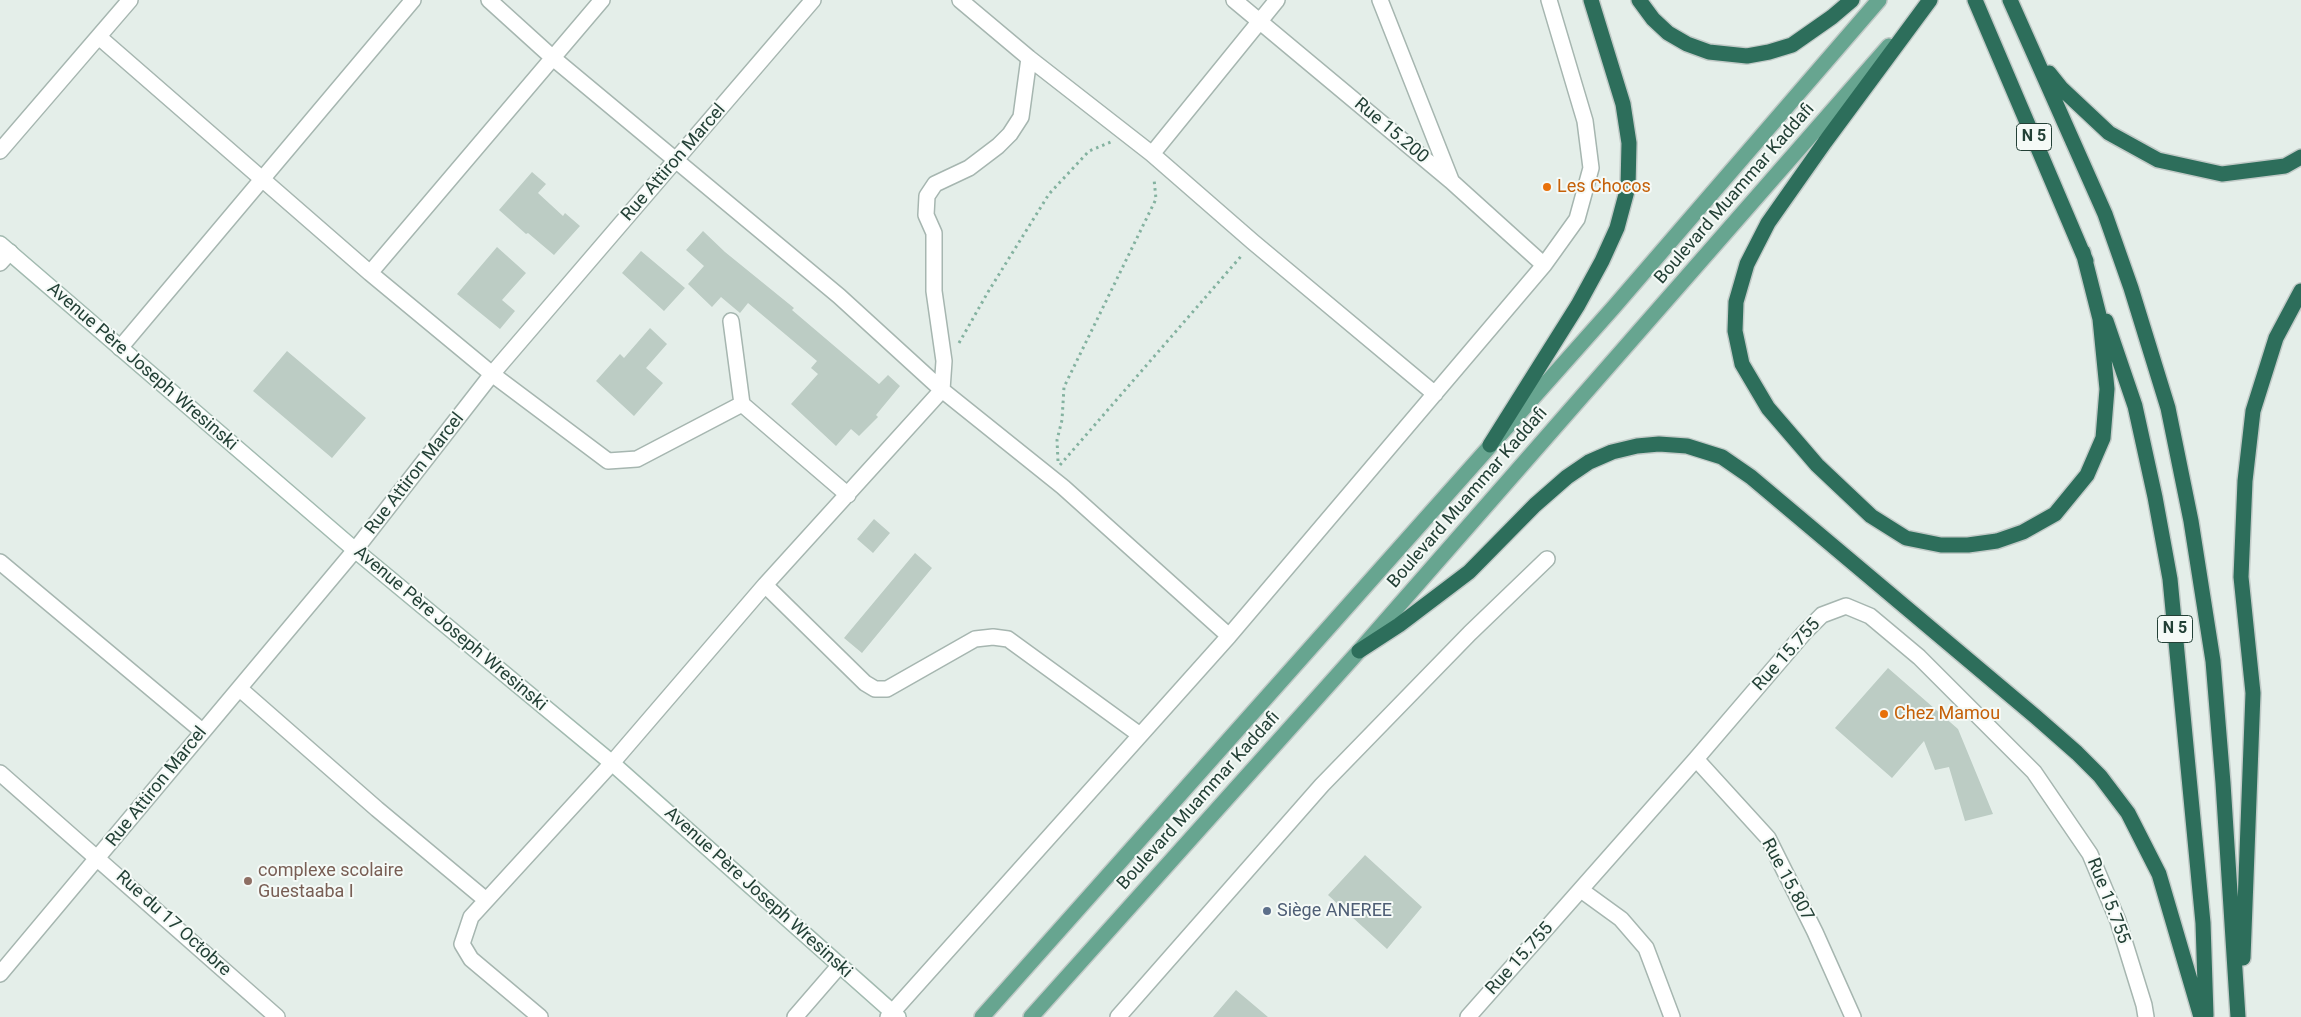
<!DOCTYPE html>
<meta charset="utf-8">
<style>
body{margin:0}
canvas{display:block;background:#e4eee9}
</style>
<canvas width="2301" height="1017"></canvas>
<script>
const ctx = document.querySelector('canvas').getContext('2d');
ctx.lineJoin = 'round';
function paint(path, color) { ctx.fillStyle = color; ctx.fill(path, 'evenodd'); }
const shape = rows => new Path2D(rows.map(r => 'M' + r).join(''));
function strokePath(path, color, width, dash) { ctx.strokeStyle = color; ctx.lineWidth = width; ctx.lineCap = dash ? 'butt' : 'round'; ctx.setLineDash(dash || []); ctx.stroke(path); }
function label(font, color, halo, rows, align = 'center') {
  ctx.font = font + ' Roboto,sans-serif'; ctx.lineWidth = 4; ctx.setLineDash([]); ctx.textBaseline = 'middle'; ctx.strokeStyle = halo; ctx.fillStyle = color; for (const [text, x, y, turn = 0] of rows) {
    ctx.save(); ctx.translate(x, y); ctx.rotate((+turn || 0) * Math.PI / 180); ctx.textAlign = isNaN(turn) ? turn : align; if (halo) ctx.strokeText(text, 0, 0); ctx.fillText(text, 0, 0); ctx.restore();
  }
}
paint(shape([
 [532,172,546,184,538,193,563,216,565,213,580,226,554,255,528,233,526,234,499,210],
 [703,231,725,252,794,308,792,310,879,384,888,375,900,386,876,415,878,417,859,436,851,429,836,446,791,404,818,374,811,368,817,361,748,303,740,313,721,297,712,307,688,284,704,266,686,250],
 [497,247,526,273,502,300,515,311,500,329,457,294],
 [641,251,685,288,664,311,622,273],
 [650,328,667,344,646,368,663,383,634,416,596,381,620,354,624,358],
 [287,351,366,418,332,458,253,391],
 [874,519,890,533,873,553,857,539],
 [915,553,932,568,862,653,844,638],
 [1888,668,1958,729,1993,814,1965,821,1949,767,1935,770,1924,741,1892,778,1835,728],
 [1365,855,1422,907,1387,949,1328,895],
 [1236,990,1268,1017,1213,1017]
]), '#bcccc4');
const street = shape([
 [489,0,553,58,839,296,942,390,1063,487,1229,636],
 [960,0,1029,58,1152,154,1253,242,1435,394],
 [1234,0,1451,181,1544,265],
 [1380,0,1451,180],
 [99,37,370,273,492,374,608,461,637,459,742,404,731,321],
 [0,151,130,0],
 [1152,154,1277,0],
 [0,263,10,252],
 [370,273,602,0],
 [120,348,413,0],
 [742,404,848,495],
 [0,562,202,731],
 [765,585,865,683,875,689,887,689,975,639,993,637,1008,639,1140,735],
 [240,689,377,809,486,900],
 [1696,759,1768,838,1815,932,1853,1017],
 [0,773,277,1017],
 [1581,890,1621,919,1646,948,1672,1017],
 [0,974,355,550,492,374,813,0],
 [540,1017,471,959,462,944,471,917,612,763,765,585,942,390,944,361,934,291,934,233,926,215,927,196,935,184,969,168,998,146,1010,134,1021,117,1029,58],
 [795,1017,840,965],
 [888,1017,1229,636,1544,265,1577,219,1591,168,1585,121,1549,0],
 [1118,1017,1322,785,1470,633,1547,559],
 [1468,1017,1696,759,1804,633,1822,615,1846,606,1870,616,1919,657,2034,772,2090,854,2118,921,2144,1005,2146,1017]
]);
const secondary = shape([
 [0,244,355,550,612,763,898,1017]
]);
const primary = shape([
 [982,1017,1613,308,1879,0],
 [1031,1017,1359,651,1889,46]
]);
const highway = shape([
 [1639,0,1653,19,1668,33,1687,44,1709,52,1747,56,1769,52,1792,45,1832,17,1852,0],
 [1930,0,1825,142,1768,223,1747,264,1736,302,1735,331,1742,364,1768,408,1817,465,1871,516,1906,538,1941,545,1968,545,1997,541,2023,532,2055,514,2087,475,2103,438,2107,389,2100,319,2083,252],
 [1975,0,2086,261],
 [2010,0,2105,214,2131,288,2168,408,2191,521,2213,661,2223,783,2238,1017],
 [2049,73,2061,88,2109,133,2158,160,2222,174,2285,166,2301,157],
 [2106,321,2135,406,2155,497,2170,579,2203,923,2206,1015],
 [1490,445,1578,305,1602,261,1617,228,1628,187,1629,143,1623,104,1591,0],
 [1359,651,1399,625,1469,572,1535,505,1567,477,1589,462,1612,452,1637,446,1659,444,1687,446,1722,457,1751,477,2036,717,2077,753,2100,776,2128,813,2159,874,2201,1017],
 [2243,958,2253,693,2241,577,2245,481,2253,411,2276,338,2301,291]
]);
strokePath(street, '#a6b6b0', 18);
strokePath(secondary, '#a2bab0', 18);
strokePath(primary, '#c1cac7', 18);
strokePath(highway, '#c1cac7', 18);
strokePath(shape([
 [959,343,988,292,1049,194,1089,151,1111,142],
 [1058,461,1057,440,1062,420,1064,387,1156,199,1154,179],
 [1060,465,1243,254]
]), '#84b2a0', 3, [2.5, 4]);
strokePath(street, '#fff', 15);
strokePath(secondary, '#fff', 15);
strokePath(primary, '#67a590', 15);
strokePath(highway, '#2d6e5b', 15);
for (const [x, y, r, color] of [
 [1547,187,5,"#e8710a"],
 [1884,714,5,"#e8710a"],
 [248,881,5,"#8d6e63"],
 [1267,911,5,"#5c6f8a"]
]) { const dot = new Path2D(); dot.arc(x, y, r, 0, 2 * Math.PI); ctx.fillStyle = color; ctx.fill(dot); strokePath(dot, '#f5faf7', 2); }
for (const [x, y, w] of [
 [2034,137,35],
 [2175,629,35]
]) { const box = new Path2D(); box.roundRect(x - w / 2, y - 13.5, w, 27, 4); ctx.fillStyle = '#f5faf7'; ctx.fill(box); strokePath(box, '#234036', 1); }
label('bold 16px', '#234036', null, [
 ["N 5",2034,137],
 ["N 5",2175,629]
]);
label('18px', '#234036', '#f5faf7', [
 ["Rue 15.200",1391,131,40],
 ["Rue Attiron Marcel",674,163,-49],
 ["Boulevard Muammar Kaddafi",1735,194,-49],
 ["Avenue Père Joseph Wresinski",142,367,41],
 ["Rue Attiron Marcel",415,474,-52],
 ["Boulevard Muammar Kaddafi",1468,498,-49],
 ["Avenue Père Joseph Wresinski",450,629,40],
 ["Rue 15.755",1787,655,-48],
 ["Rue Attiron Marcel",157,787,-51],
 ["Boulevard Muammar Kaddafi",1199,801,-48],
 ["Rue 15.807",1787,880,62],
 ["Avenue Père Joseph Wresinski",758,893,42],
 ["Rue 15.755",2108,901,69],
 ["Rue du 17 Octobre",173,924,42],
 ["Rue 15.755",1520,959,-48]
]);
label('18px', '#c56008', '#f5faf7', [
 ["Les Chocos",1557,187],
 ["Chez Mamou",1894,714]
], 'left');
label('18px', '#785e54', '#f5faf7', [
 ["complexe scolaire",258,871],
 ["Guestaaba I",258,892]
], 'left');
label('18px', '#4e5e75', '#f5faf7', [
 ["Siège ANEREE",1277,911]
], 'left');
</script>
